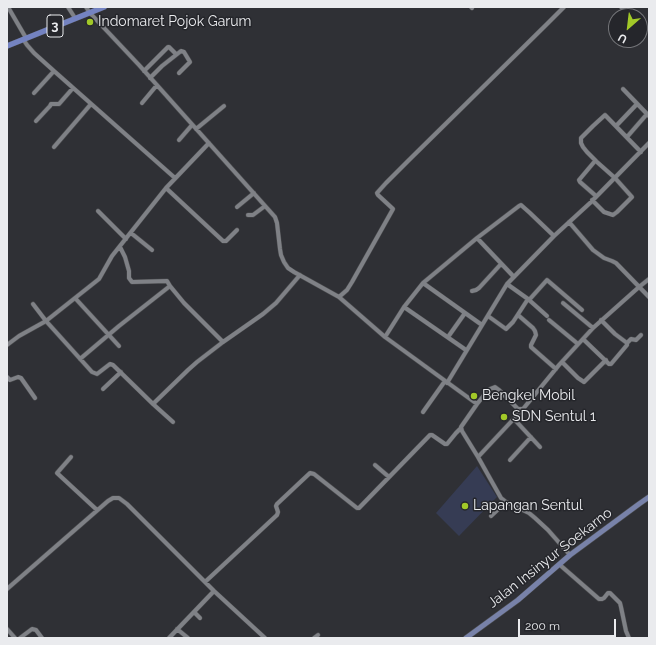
<!DOCTYPE html>
<style>
body{margin:0}
#map{position:relative;width:656px;height:645px;overflow:hidden;background:#2f3035;font-family:Raleway,sans-serif}
canvas{display:block}
.frame{position:absolute;inset:0;border:8px solid #eaebee;pointer-events:none}
.north{position:absolute;left:608px;top:8px;width:40px;height:40px;box-sizing:border-box;background:#25262b;border:1px solid #747579;border-radius:50%;rotate:208deg;font-size:11px;font-weight:700;line-height:16px;text-align:center;color:#eaebee}
.north::after{content:'';display:block;margin:auto;width:14px;height:18px;background:#a2c928;clip-path:polygon(50% 0,100% 100%,50% 72%,0 100%)}
.scale{position:absolute;left:518px;top:619px;width:98px;height:18px;box-sizing:border-box;border:2px solid #eaebee;border-top:0;padding-left:5px;font-size:12px;line-height:14px;white-space:nowrap;color:#eaebee;-webkit-text-stroke:3px #25262b;paint-order:stroke}
</style>
<div id="map">
<canvas width="656" height="645"></canvas>
<div class="frame"></div>
<div class="north">U</div>
<div class="scale">200 m</div>
</div>
<script>
const ctx = document.querySelector('canvas').getContext('2d');
ctx.lineJoin = 'round';
function paint(path, color) { ctx.fillStyle = color; ctx.fill(path, 'evenodd'); }
const shape = rows => new Path2D(rows.map(r => 'M' + r).join(''));
function strokePath(path, color, width, dash) { ctx.strokeStyle = color; ctx.lineWidth = width; ctx.lineCap = dash ? 'butt' : 'round'; ctx.setLineDash(dash || []); ctx.stroke(path); }
function label(font, color, halo, rows, align = 'center') {
  ctx.font = font + ' Raleway,sans-serif'; ctx.lineWidth = 3; ctx.setLineDash([]); ctx.textBaseline = 'middle'; ctx.strokeStyle = halo; ctx.fillStyle = color; for (const [text, x, y, turn = 0] of rows) {
    ctx.save(); ctx.translate(x, y); ctx.rotate((+turn || 0) * Math.PI / 180); ctx.textAlign = isNaN(turn) ? turn : align; if (halo) ctx.strokeText(text, 0, 0); ctx.fillText(text, 0, 0); ctx.restore();
  }
}
paint(shape([
 [477,466,497,497,459,536,436,513]
]), '#363c54');
const minor = shape([
 [8,7,26,38],
 [68,7,75,18],
 [86,7,90,13,139,65,275,217,277,223,280,249,281,255,284,262,288,268,294,272,339,297,385,337,477,404],
 [471,7,472,8],
 [621,7,631,16],
 [23,39,27,45,34,53,54,71,175,178],
 [144,71,168,47,169,47,176,54],
 [150,78,162,66,181,51,184,52,190,62,179,73],
 [623,89,649,116],
 [34,93,54,71],
 [142,103,157,85],
 [36,121,50,106,51,104,59,104,73,88],
 [616,126,637,104],
 [196,129,224,106],
 [627,137,647,114],
 [179,140,192,125],
 [54,147,91,104],
 [596,161,587,152,583,147,581,143,581,138,593,126,605,115,641,152],
 [166,188,223,241,226,241,237,230],
 [592,200,604,212,613,215,617,212,632,197,615,178,597,162,595,161,579,180,580,182,596,196],
 [237,207,254,193],
 [98,211,126,239],
 [248,215,253,215,265,206],
 [569,222,593,250,604,258,612,261,616,263,649,297],
 [131,233,152,250],
 [477,238,514,277],
 [120,247,125,257,129,271,129,278,132,282,167,281,170,286],
 [423,283,482,325],
 [507,284,528,299,547,316],
 [472,291,476,290,479,288,501,264],
 [339,297,347,290,352,282,393,209,392,208,378,195,377,193,386,183,408,161,548,23,564,7],
 [75,298,119,346],
 [529,300,547,280,582,310],
 [563,303,593,328],
 [33,304,46,321,99,279,112,256,166,188,209,143],
 [404,307,466,350],
 [518,315,533,328,535,331,536,335,531,345,531,347,556,369],
 [488,316,506,329,513,322,528,299],
 [549,320,578,344],
 [385,337,404,307,423,283,477,238,519,206,521,205,530,213,554,236],
 [448,337,465,313],
 [583,339,609,364,611,364,627,345,627,343,615,334,601,320],
 [627,343,631,339,636,340,641,335],
 [7,345,19,336,46,321,92,372,97,374,110,364,113,365,153,404,173,422],
 [80,359,119,326,170,286,184,303,223,342],
 [562,362,578,378,584,382,606,360],
 [7,377,10,380,18,377,21,378,35,398],
 [447,383,507,284,554,236,590,203,649,143],
 [103,389,121,372],
 [153,404,188,370,197,362,223,342,263,314,276,303,300,275],
 [423,412,445,381],
 [514,419,540,447],
 [71,457,57,473,97,510],
 [478,457,523,409],
 [510,460,531,437],
 [375,465,389,477],
 [491,516,506,502],
 [570,555,548,530,535,518,529,513,506,502,501,498,478,457,462,431,461,427,477,404,485,394,490,389,495,387,499,390,518,409,523,409,559,365,593,328,639,287,649,279],
 [560,565,599,599,602,599,604,598,608,593,610,593,620,603,621,607,626,631,629,638],
 [205,582,277,515,278,512,276,506,277,504,310,473,314,474,357,508,359,508,430,435,432,435,445,444,447,444,456,433,461,428],
 [7,589,108,501,113,498,119,498,127,504,214,591,265,638],
 [194,612,200,618],
 [7,629,15,638],
 [177,629,188,638],
 [20,638,32,629,36,630,42,638],
 [169,638,214,591],
 [314,638,318,635]
]);
const major = shape([
 [466,638,518,600,570,555,639,504,649,497]
]);
const highway = shape([
 [7,46,104,7]
]);
strokePath(minor, '#4a4b4e', 5);
strokePath(major, '#4a4b4e', 6);
strokePath(highway, '#4a4b4e', 6);
strokePath(minor, '#7f8186', 4);
strokePath(major, '#7882a9', 5);
strokePath(highway, '#7483c1', 5.5);
for (const [x, y, r, color] of [
 [90,22,4,"#a2c928"],
 [474,396,4,"#a2c928"],
 [504,417,4,"#a2c928"],
 [465,506,4,"#a2c928"]
]) { const dot = new Path2D(); dot.arc(x, y, r, 0, 2 * Math.PI); ctx.fillStyle = color; ctx.fill(dot); strokePath(dot, '#25262b', 1.5); }
for (const [x, y, w] of [
 [55,26,16]
]) { const box = new Path2D(); box.roundRect(x - w / 2, y - 11, w, 22, 3); ctx.fillStyle = '#25262b'; ctx.fill(box); strokePath(box, '#eaebee', 1); }
label('bold 13px', '#eaebee', null, [
 ["3",55,26]
]);
label('14px', '#eaebee', '#25262b', [
 ["Indomaret Pojok Garum",98,22],
 ["Bengkel Mobil",482,396],
 ["SDN Sentul 1",512,417],
 ["Lapangan Sentul",473,506]
], 'left');
label('14px', '#eaebee', '#25262b', [
 ["Jalan Insinyur Soekarno",550,558,-38]
]);
</script>
